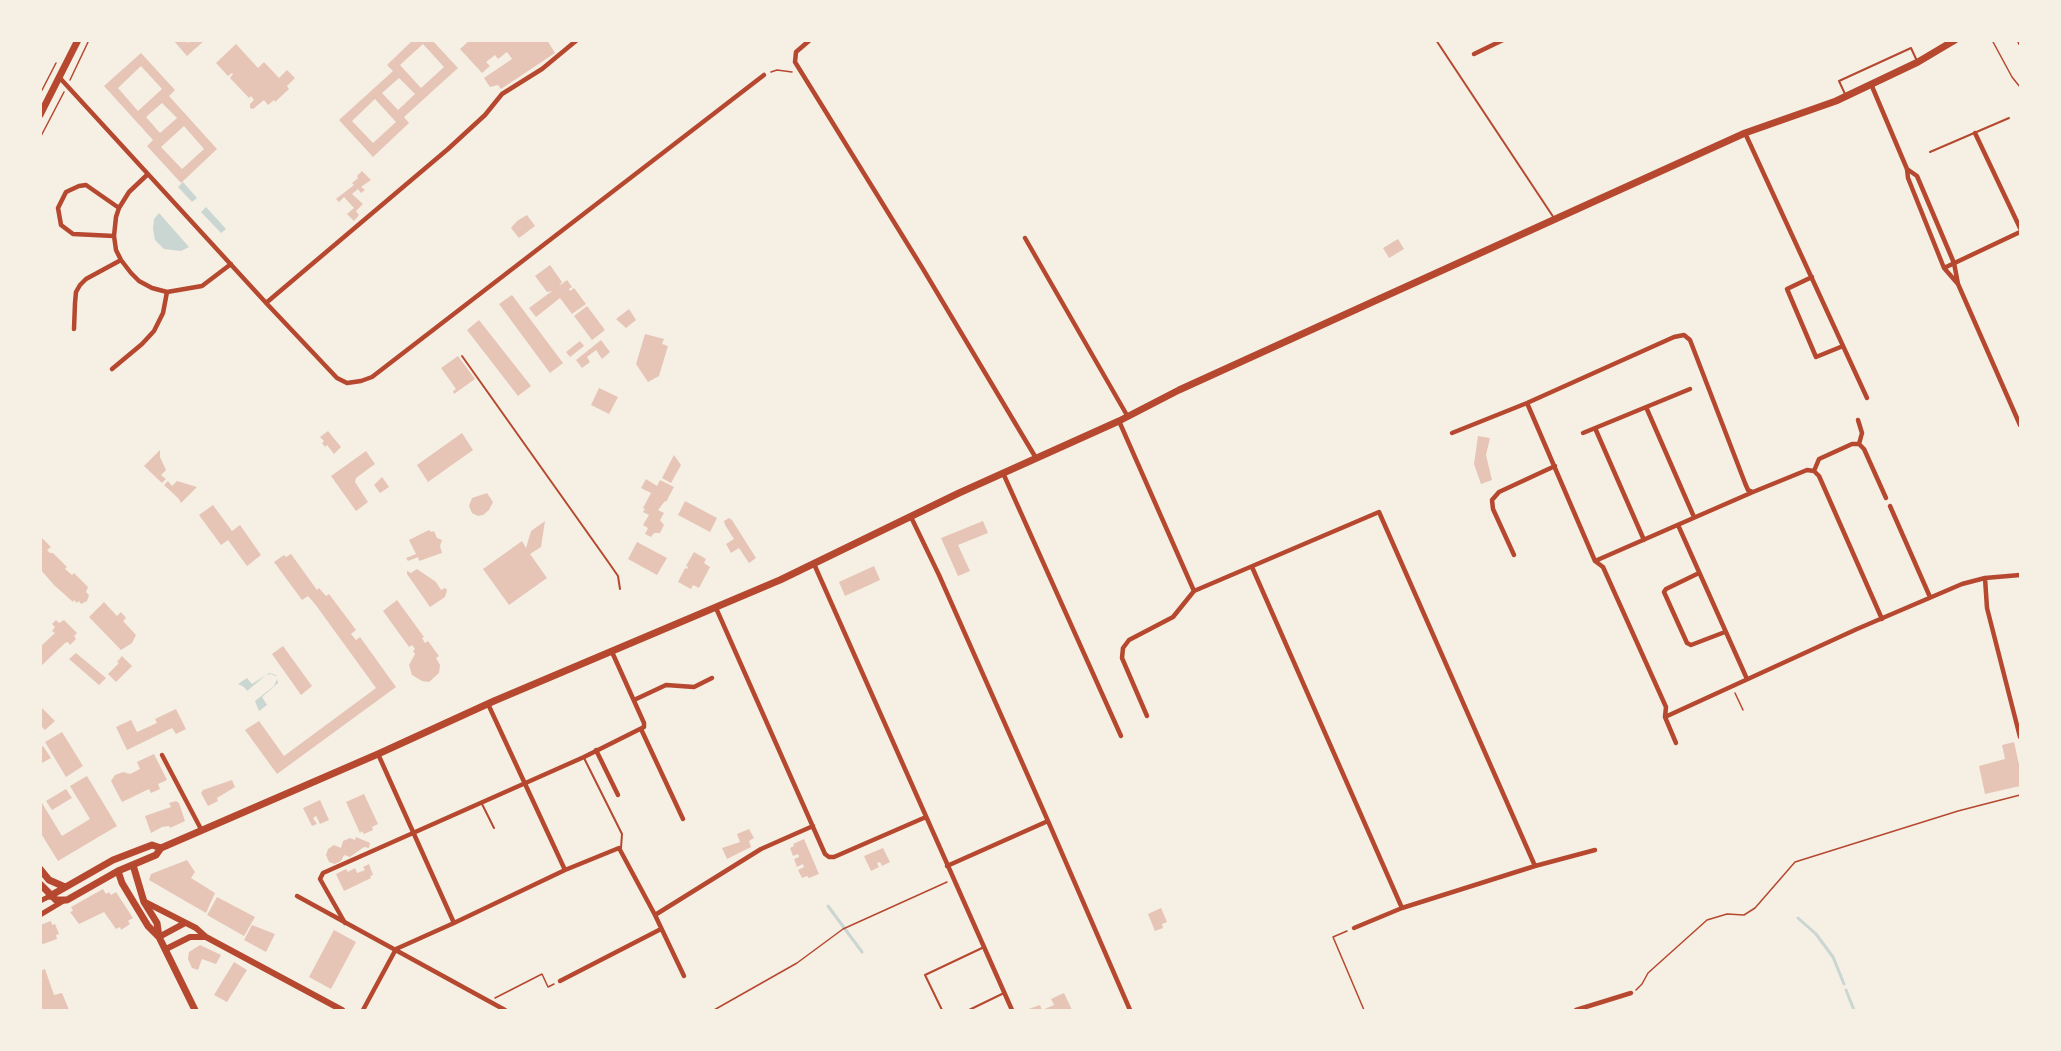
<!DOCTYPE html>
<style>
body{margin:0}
#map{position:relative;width:2061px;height:1051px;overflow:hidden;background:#f6efe4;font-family:Manrope,sans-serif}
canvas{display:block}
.frame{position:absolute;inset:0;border:42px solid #f6efe4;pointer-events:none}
</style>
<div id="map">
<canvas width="2061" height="1051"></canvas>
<div class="frame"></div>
</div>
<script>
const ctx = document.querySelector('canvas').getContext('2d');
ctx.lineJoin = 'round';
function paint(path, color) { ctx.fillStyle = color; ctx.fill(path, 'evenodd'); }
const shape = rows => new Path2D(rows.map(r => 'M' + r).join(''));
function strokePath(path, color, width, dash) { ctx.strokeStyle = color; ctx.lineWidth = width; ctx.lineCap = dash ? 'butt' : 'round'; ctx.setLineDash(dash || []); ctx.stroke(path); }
paint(shape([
 [183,182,197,198,192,202,178,187],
 [206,207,226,229,221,233,201,212],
 [159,213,189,247,181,251,164,249,155,240,153,229,154,219],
 [269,673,276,675,278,683,262,697,267,705,259,711,255,701,274,686,277,679,276,676,270,674,266,675,247,691,244,687,238,684,247,678,252,684]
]), '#c9d6d2');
strokePath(shape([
 [828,906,862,952],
 [1798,918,1816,934,1833,957,1844,984],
 [1846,990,1854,1010]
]), '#c9d6d2', 3);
paint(shape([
 [173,40,186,40,188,43,191,40,205,40,187,56],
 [413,40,432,40,458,68,404,117,409,123,373,157,339,120,393,71,387,65],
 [423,44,444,67,421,88,400,65],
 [399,78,415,94,398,110,382,93],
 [375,99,396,122,373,143,352,121],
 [470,40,547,40,555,53,501,89,498,85,490,87,484,78,512,59,507,52,498,59,495,55,486,62,490,66,482,73,460,49],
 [236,44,258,68,264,62,279,78,287,70,295,78,287,86,289,89,275,102,274,100,268,105,264,100,253,109,250,108,250,104,254,100,251,96,249,98,230,78,233,74,232,73,228,76,216,63],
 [141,53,175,90,169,96,217,149,181,183,147,146,153,140,104,86],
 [141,66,162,89,138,111,118,88],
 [162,103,177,118,160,133,146,117],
 [184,126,204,149,182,169,161,147],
 [362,171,371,180,361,187,365,190,361,193,358,189,352,194,363,204,356,211,359,215,354,221,347,214,354,208,344,197,339,202,336,199,354,185,352,183,358,178,357,176],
 [527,215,535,226,519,238,511,228,517,221],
 [1398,239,1404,249,1389,258,1383,248],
 [550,265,562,282,559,286,567,280,572,287,569,289,570,291,574,288,586,304,572,314,560,298,536,317,529,308,552,291,547,292,535,276],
 [512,295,563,363,550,373,499,304],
 [587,306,605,330,592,340,574,316],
 [629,309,636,320,626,328,616,319],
 [479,320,531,386,518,396,467,330],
 [645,334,664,339,662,344,668,346,659,376,648,382,636,364],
 [601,340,610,352,602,359,596,350,587,357,590,362,582,368,576,360],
 [580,341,584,346,570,357,566,352],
 [458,356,475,379,454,394,453,391,456,389,441,368],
 [599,388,618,397,609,414,591,405],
 [328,431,341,447,334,454,327,445,325,447,322,443,324,441,320,437],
 [462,433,473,450,428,482,417,465],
 [1478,436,1490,438,1486,455,1492,480,1481,484,1474,464],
 [160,450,160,457,166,470,161,475,166,479,162,483,144,466],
 [366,451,375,464,356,478,355,482,368,502,356,511,331,476],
 [674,455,681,465,671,483,662,478],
 [382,477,389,487,380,493,374,485],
 [646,479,657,486,660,480,674,487,666,502,665,501,658,510,664,513,660,520,664,525,660,533,654,533,651,537,645,534,648,528,643,525,649,515,643,512,645,509,643,508,651,493,641,488],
 [168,481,172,486,177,481,197,487,181,503,179,499,164,485],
 [487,493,493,502,489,510,483,515,478,516,472,513,469,506,472,498],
 [685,501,717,518,710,532,678,515],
 [213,505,232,531,240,525,261,555,247,566,228,540,221,545,199,515],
 [729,518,732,520,756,558,749,563,739,548,731,553,726,544,734,539,725,525,724,521],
 [545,521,541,547,530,554,547,578,509,605,483,569,522,541,526,548,531,531],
 [983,521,988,533,958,545,970,571,958,576,941,538],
 [429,530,431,532,434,531,437,538,442,540,440,546,442,553,419,561,418,557,408,561,406,558,416,554,409,540],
 [40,536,51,547,47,550,50,553,53,553,67,567,65,569,72,575,74,573,88,587,86,592,89,595,87,601,81,604,79,601,77,603,74,600,73,602,54,585,40,569],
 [637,542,667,558,657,575,628,559],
 [694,552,706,559,704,563,710,567,699,588,693,585,691,589,678,582,685,568,687,569,688,567,686,566],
 [291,554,317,590,319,588,326,596,329,594,356,630,351,634,356,640,360,637,396,687,277,774,245,730,259,721,284,756,376,688,315,604,308,596,302,600,274,562,284,555,286,557],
 [874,566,880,580,845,596,839,582],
 [417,569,436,582,441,590,445,588,447,590,445,597,430,607,407,574,407,571,411,573],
 [397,600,424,637,422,638,425,643,428,641,439,656,436,658,440,665,439,673,429,682,422,681,412,675,409,665,415,654,413,651,415,649,412,645,409,647,383,611],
 [104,602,117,616,121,612,126,618,123,621,136,635,132,643,121,650,89,617],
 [56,620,59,623,64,620,77,633,74,636,76,639,70,645,68,642,65,643,40,667,40,647,55,633,52,631,55,627,52,624],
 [283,646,312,686,301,695,272,654],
 [76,653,106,678,99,685,69,659],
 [122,656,132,666,116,682,108,674,119,663,117,662],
 [40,706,55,721,45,730,40,725],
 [176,709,186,729,176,734,172,728,127,750,116,727,131,720,137,732,157,723,155,719],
 [62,732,83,766,66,777,45,742],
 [2014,742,2020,769,2020,786,1985,794,1979,766,2005,759,2002,745],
 [43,746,51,758,40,764,40,748],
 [154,754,167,780,158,784,160,789,151,793,149,789,122,802,111,781,115,775,123,772,130,774,140,769,137,762],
 [87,776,117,826,58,861,40,832,40,804,42,803,62,836,90,819,70,786],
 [232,780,235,787,217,798,218,801,208,806,201,793,203,790],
 [66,789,72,798,52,810,46,801],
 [364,794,378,824,372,827,373,830,364,834,362,831,360,833,346,802],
 [320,800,329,820,320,824,316,816,313,818,317,824,312,826,303,808],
 [176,801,179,803,185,821,170,828,169,826,162,827,151,833,145,816,171,807,169,803],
 [749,829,754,838,749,841,751,847,727,859,722,848,740,842,737,834],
 [356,837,370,843,369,848,364,847,350,857,344,855,341,861,335,864,329,862,326,855,328,849,334,845,341,848,343,841,350,838,355,840],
 [804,839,819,874,809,878,807,876,802,878,798,870,804,867,803,864,797,867,794,859,799,857,798,854,793,856,790,848,794,846,793,844],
 [883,848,890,862,882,866,880,862,877,863,879,867,871,871,864,856],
 [187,860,195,872,191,878,215,893,206,913,149,880,151,874],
 [369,864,373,875,370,876,371,878,344,891,336,874,346,869,348,872,355,868,357,873,365,870,363,867],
 [103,889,106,894,109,892,111,895,116,892,133,918,128,921,130,924,121,930,120,927,116,929,104,912,79,924,70,912,73,911,71,907],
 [217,897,255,917,244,936,207,915],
 [1161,908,1167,922,1162,924,1163,928,1155,931,1148,914],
 [51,921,52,925,55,924,59,934,56,935,57,939,40,945,40,925],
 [252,925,275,934,266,952,244,940],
 [334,930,356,942,331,989,309,977],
 [200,945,221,955,216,964,202,959,198,970,192,968,188,959,189,952],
 [234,962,247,970,227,1002,214,995],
 [45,969,54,995,62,993,69,1010,43,1010,40,1004,40,971],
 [1064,993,1072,1010,1026,1010,1040,1005,1042,1010,1054,1005,1051,999]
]), '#e6c5b7');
strokePath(shape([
 [1992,40,2012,77,2020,87],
 [771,72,777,70,792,72],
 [70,80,89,40],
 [40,94,56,63],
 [40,138,64,92],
 [1735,693,1743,710],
 [1347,931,1333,937,1364,1010],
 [1636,990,1642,984,1648,973,1707,920,1727,914,1744,915,1755,908,1795,862,1958,811,2020,795],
 [495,998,542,974,548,987,554,984],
 [714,1010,797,963,843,929,947,882]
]), '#b5482f', 1.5);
strokePath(shape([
 [1436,40,1554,218],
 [1845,94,1839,81,1911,48,1917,61],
 [1930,152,2009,118],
 [462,356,609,563,618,576,620,589],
 [584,758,622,834,621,848],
 [482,804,494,828],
 [942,1010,925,975,982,948],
 [969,1010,1004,993]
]), '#b5482f', 2);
strokePath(shape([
 [810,40,796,52,795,62,923,269,1036,458],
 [2019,40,2020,43],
 [1474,54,1503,40],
 [59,77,268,305,337,378,347,383,361,381,372,377,764,75],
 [1871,84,1907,169,1908,178,1944,268,1958,284],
 [1745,133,1867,398],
 [1975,133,2020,228],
 [1907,169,1917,176,1954,263,1958,284,2020,425],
 [148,174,129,192,119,208,116,217,114,236,116,250,121,260,131,273,139,281,152,288,167,292,202,286,231,264],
 [114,236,73,234,61,225,58,208,66,192,79,186,86,185,119,208],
 [1025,238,1128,417],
 [1944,268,2020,232],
 [1812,277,1787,289,1816,357,1843,346],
 [266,303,448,149,485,115,502,94,542,69,577,40],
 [74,329,75,303,76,292,80,285,86,279,121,260],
 [112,369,142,344,154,331,163,313,167,292],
 [1527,403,1595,561,1603,567,1666,707,1665,717,1676,743],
 [1646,407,1694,517],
 [1858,420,1862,433,1859,444],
 [1119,421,1194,591,1379,512,1535,866],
 [1595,428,1644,540],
 [1452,433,1527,403,1674,337,1684,335,1690,340,1745,483,1748,490,1753,492],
 [1583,433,1690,389],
 [1814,471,1819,459,1852,444,1859,444,1864,449,1886,498],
 [1003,473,1121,736],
 [1890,506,1930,597],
 [911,517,939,575,1048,821,1130,1010],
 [1678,525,1747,679],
 [1514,555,1493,509,1492,500,1499,492,1555,466],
 [1595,561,1753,492,1807,470,1814,471,1819,476,1882,619],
 [814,564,1012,1010],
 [1252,567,1402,908],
 [1699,573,1666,589,1664,592,1687,643,1691,645,1725,632],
 [1985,578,1987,608,2020,737],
 [716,608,825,854,829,857,834,857,926,817],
 [634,700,666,685,694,687,712,678],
 [488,704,565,870],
 [1147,716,1122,658,1123,648,1129,640,1173,617,1194,591],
 [1665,717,1857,629,1962,584,1985,578,2020,575],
 [641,729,683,819],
 [596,750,618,795],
 [378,754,454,923],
 [162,755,202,831],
 [947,866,1048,821],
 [297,896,505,1010],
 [655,915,761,849,813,826],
 [345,923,320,879,323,873,584,757,644,727,644,723,612,652],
 [1354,928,1402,908,1535,866,1595,850],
 [560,981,661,929],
 [363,1010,396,949,454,923,565,870,619,848,655,915,684,976],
 [1576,1010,1631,993]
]), '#b5482f', 4.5);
strokePath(shape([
 [40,901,50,896],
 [40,915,65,900]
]), '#b5482f', 5);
strokePath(shape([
 [145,902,196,928,206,937,342,1010],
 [159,937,185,923],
 [166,949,190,937,205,937]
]), '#b5482f', 6);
strokePath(shape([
 [40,115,78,40],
 [133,865,144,902,157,923,159,937,195,1010],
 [40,869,49,880,65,887],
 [118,871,122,883,148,926,159,937],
 [40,884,56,900,67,900,118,871,156,855,161,848,378,754,494,701,780,580,959,493,1119,421,1179,390,1379,299,1745,133,1836,101,1918,62,1955,40],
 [50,896,113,860,152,845,161,848]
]), '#b5482f', 7);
</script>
